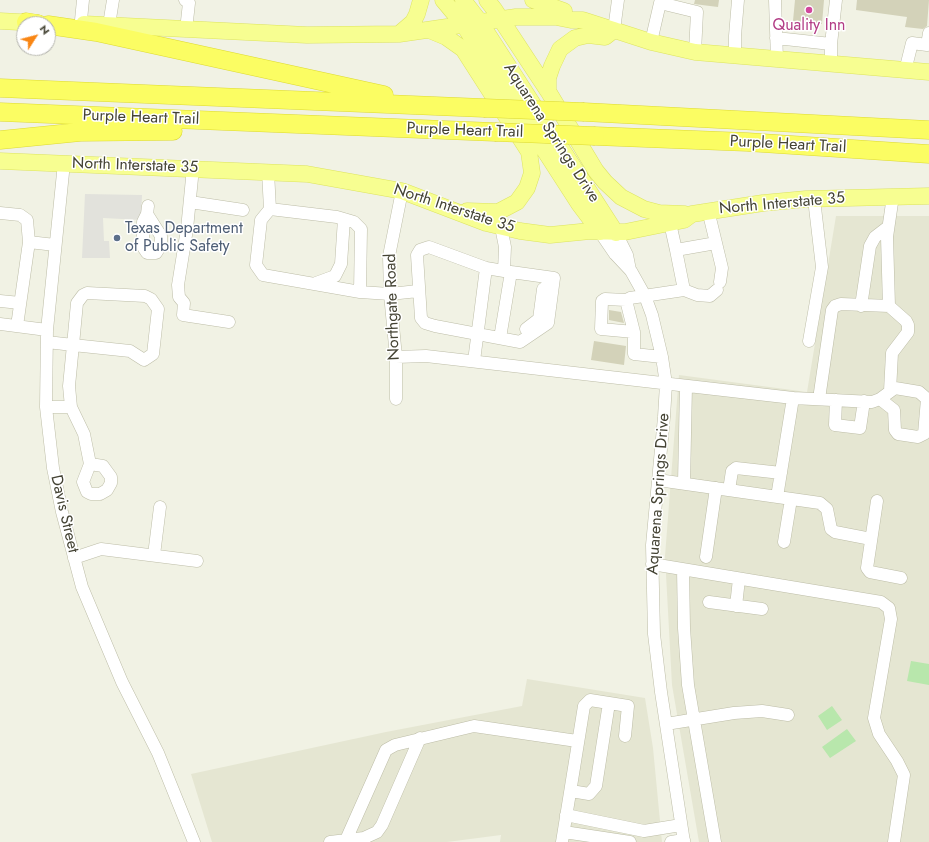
<!DOCTYPE html>
<style>
body{margin:0}
#map{position:relative;width:929px;height:842px;overflow:hidden;background:#f1f2e4;font-family:Jost,sans-serif}
canvas{display:block}
.north{position:absolute;left:16px;top:16px;width:40px;height:40px;box-sizing:border-box;background:#fff;border:1px solid #b4b4ae;border-radius:50%;rotate:54deg;font-size:11px;font-weight:700;line-height:16px;text-align:center;color:#444334}
.north::after{content:'';display:block;margin:auto;width:14px;height:18px;background:#f98614;clip-path:polygon(50% 0,100% 100%,50% 72%,0 100%)}
</style>
<div id="map">
<canvas width="929" height="842"></canvas>
<div class="north">N</div>
</div>
<script>
const ctx = document.querySelector('canvas').getContext('2d');
ctx.lineJoin = 'round';
function paint(path, color) { ctx.fillStyle = color; ctx.fill(path, 'evenodd'); }
const shape = rows => new Path2D(rows.map(r => 'M' + r).join(''));
function strokePath(path, color, width, dash) { ctx.strokeStyle = color; ctx.lineWidth = width; ctx.lineCap = dash ? 'butt' : 'round'; ctx.setLineDash(dash || []); ctx.stroke(path); }
function label(font, color, halo, rows, align = 'center') {
  ctx.font = font + ' Jost,sans-serif'; ctx.lineWidth = 3; ctx.setLineDash([]); ctx.textBaseline = 'middle'; ctx.strokeStyle = halo; ctx.fillStyle = color; for (const [text, x, y, turn = 0] of rows) {
    ctx.save(); ctx.translate(x, y); ctx.rotate((+turn || 0) * Math.PI / 180); ctx.textAlign = isNaN(turn) ? turn : align; if (halo) ctx.strokeText(text, 0, 0); ctx.fillText(text, 0, 0); ctx.restore();
  }
}
paint(shape([
 [836,216,929,216,929,842,699,842,672,685,665,556,679,375,807,392],
 [527,679,645,698,653,748,662,842,500,842,501,835,447,842,212,842,191,774,386,732,522,706]
]), '#e5e6d2');
paint(shape([
 [911,661,929,664,929,685,907,681],
 [832,706,842,720,827,730,818,716],
 [847,729,856,741,830,758,822,747]
]), '#b8e7ac');
paint(shape([
 [85,194,142,195,141,220,103,218,104,241,109,241,110,258,82,258]
]), '#e2e2dc');
paint(shape([
 [695,0,719,0,718,7,694,4],
 [795,0,824,0,822,24,793,21],
 [857,0,929,0,927,26,923,29,905,27,907,17,856,10],
 [609,310,621,312,624,323,609,320],
 [594,341,626,346,624,365,591,360]
]), '#d3d2b9');
const minor = shape([
 [185,0,189,3,186,30],
 [775,0,777,59],
 [109,25,113,0],
 [80,30,83,0],
 [614,30,618,0],
 [776,38,831,44],
 [651,42,660,3,697,12,695,52],
 [735,55,735,36,738,0],
 [831,65,831,44,836,0],
 [905,71,912,43,927,45,929,33],
 [64,163,47,330,46,407,53,468,62,512,82,587,122,682,158,753,194,842],
 [193,168,187,229,178,285,179,297,184,303,183,315,229,322],
 [268,172,270,209,337,217,354,222,361,229,360,292,263,275,256,265,261,220,270,209],
 [190,202,243,210],
 [0,213,20,215,27,220,29,242,55,245],
 [147,214,161,236,161,245,156,253,147,253,143,247,143,222,147,214,148,206],
 [670,223,676,250,716,243,708,210],
 [501,227,505,247,504,271,486,268,429,247,420,250,417,255,421,318,425,323,435,326,520,342,548,323,554,278,504,271],
 [600,232,615,254,631,271,645,296,652,315,662,357,666,384,664,417,652,545,654,634,661,692,684,842],
 [616,233,627,255,630,270],
 [716,243,722,268,720,282],
 [676,250,684,290,697,295,710,296,717,290],
 [316,283,335,276,341,264,344,219],
 [360,292,390,294,418,291],
 [626,300,634,332],
 [0,301,20,303],
 [861,306,870,246,875,237,888,227],
 [889,306,906,321,908,325,908,332,892,353,890,391],
 [0,324,47,330],
 [17,326,29,242],
 [526,329,539,319,543,289,553,282],
 [500,338,511,272],
 [809,341,822,267,814,199],
 [396,357,426,356,793,398,872,402,880,399,895,388,919,392,927,399,924,434,918,437,898,434,895,430,894,410,880,399],
 [662,357,634,354,634,332,601,329,602,301,605,299,626,300,630,298,684,290],
 [474,361,486,268],
 [396,399,396,357,390,294,389,256,402,191],
 [819,399,832,310,835,306,841,304,889,306,887,237,893,196],
 [836,400,835,425,860,428,864,401],
 [46,407,71,407,69,386,73,345,77,303,83,295,87,293,145,296,151,299,158,309,153,354,144,360,130,351,73,345,47,342],
 [71,407,84,434,90,464,83,482,87,492,91,494,100,494,107,490,111,483,111,477,103,466,90,464],
 [658,480,820,503,827,509,831,529,835,532,871,539],
 [684,483,686,386],
 [729,490,732,471,736,468,781,473],
 [777,497,793,398],
 [877,501,867,568,870,572,901,578],
 [784,542,791,499],
 [154,555,160,507],
 [706,557,716,488],
 [74,558,101,549,197,561],
 [652,564,881,602,889,608,891,619,874,718,879,734,897,761,904,775,894,842],
 [683,569,684,628,688,685,715,842],
 [709,602,762,609],
 [736,606,739,579],
 [666,724,734,713,762,711,788,715],
 [571,791,589,794,596,786,609,703],
 [566,815,644,831,681,825],
 [564,832,630,842],
 [346,840,386,750,395,745,474,726,577,741],
 [330,842,364,838,377,832,382,825,420,738],
 [562,842,584,706,590,700,628,706,625,736],
 [671,842,684,840]
]);
const major = shape([
 [443,0,463,24,579,204,600,232],
 [463,0,480,22,616,233],
 [487,0,494,9,548,91,596,171,605,182,621,197,644,209,659,213,685,214],
 [533,0,564,11],
 [0,21,38,23],
 [84,24,307,35,399,34,516,17,556,17,571,20,583,20,651,42,695,52,929,72],
 [429,30,446,37,463,49,529,152,532,173,527,188,517,202,498,212,467,211],
 [399,34,413,22,417,14,421,0],
 [548,91,548,78,552,66,560,49,575,38,588,35,605,37,614,30],
 [0,161,307,174,402,191,486,223,520,231,550,235,590,231,625,232,684,220,692,214,763,203,806,199,929,196]
]);
const highway = shape([
 [26,22,38,24],
 [48,25,96,32,384,95],
 [0,88,484,108],
 [0,112,495,132],
 [584,112,929,130],
 [595,136,747,142,929,154],
 [0,140,80,132,173,131]
]);
strokePath(minor, '#bdbda7', 13);
strokePath(major, '#dce361', 17);
strokePath(highway, '#dcd933', 19);
strokePath(minor, '#fff', 12);
strokePath(major, '#f7fe91', 16);
strokePath(highway, '#fbfd63', 18);
const highwayBridge = shape([
 [484,108,584,112],
 [495,132,595,136]
]);
strokePath(highwayBridge, '#dcd933', 19, []);
strokePath(highwayBridge, '#fbfd63', 18);
for (const [x, y, r, color] of [
 [809,10,4,"#d1479c"],
 [117,238,4,"#5c6f8a"]
]) { const dot = new Path2D(); dot.arc(x, y, r, 0, 2 * Math.PI); ctx.fillStyle = color; ctx.fill(dot); strokePath(dot, '#fff', 1.5); }
label('16px', '#b23c85', '#fff', [
 ["Quality Inn",809,26]
]);
label('16px', '#444334', '#fff', [
 ["Purple Heart Trail",141,118,2],
 ["Purple Heart Trail",465,131,2],
 ["Aquarena Springs Drive",551,133,57],
 ["Purple Heart Trail",788,145,3],
 ["North Interstate 35",135,166,2],
 ["North Interstate 35",782,204,-5],
 ["North Interstate 35",454,209,18],
 ["Northgate Road",393,307,-92],
 ["Aquarena Springs Drive",659,494,-86],
 ["Davis Street",64,514,77]
]);
label('16px', '#4e5e75', '#fff', [
 ["Texas Department",125,229],
 ["of Public Safety",125,247]
], 'left');
</script>
